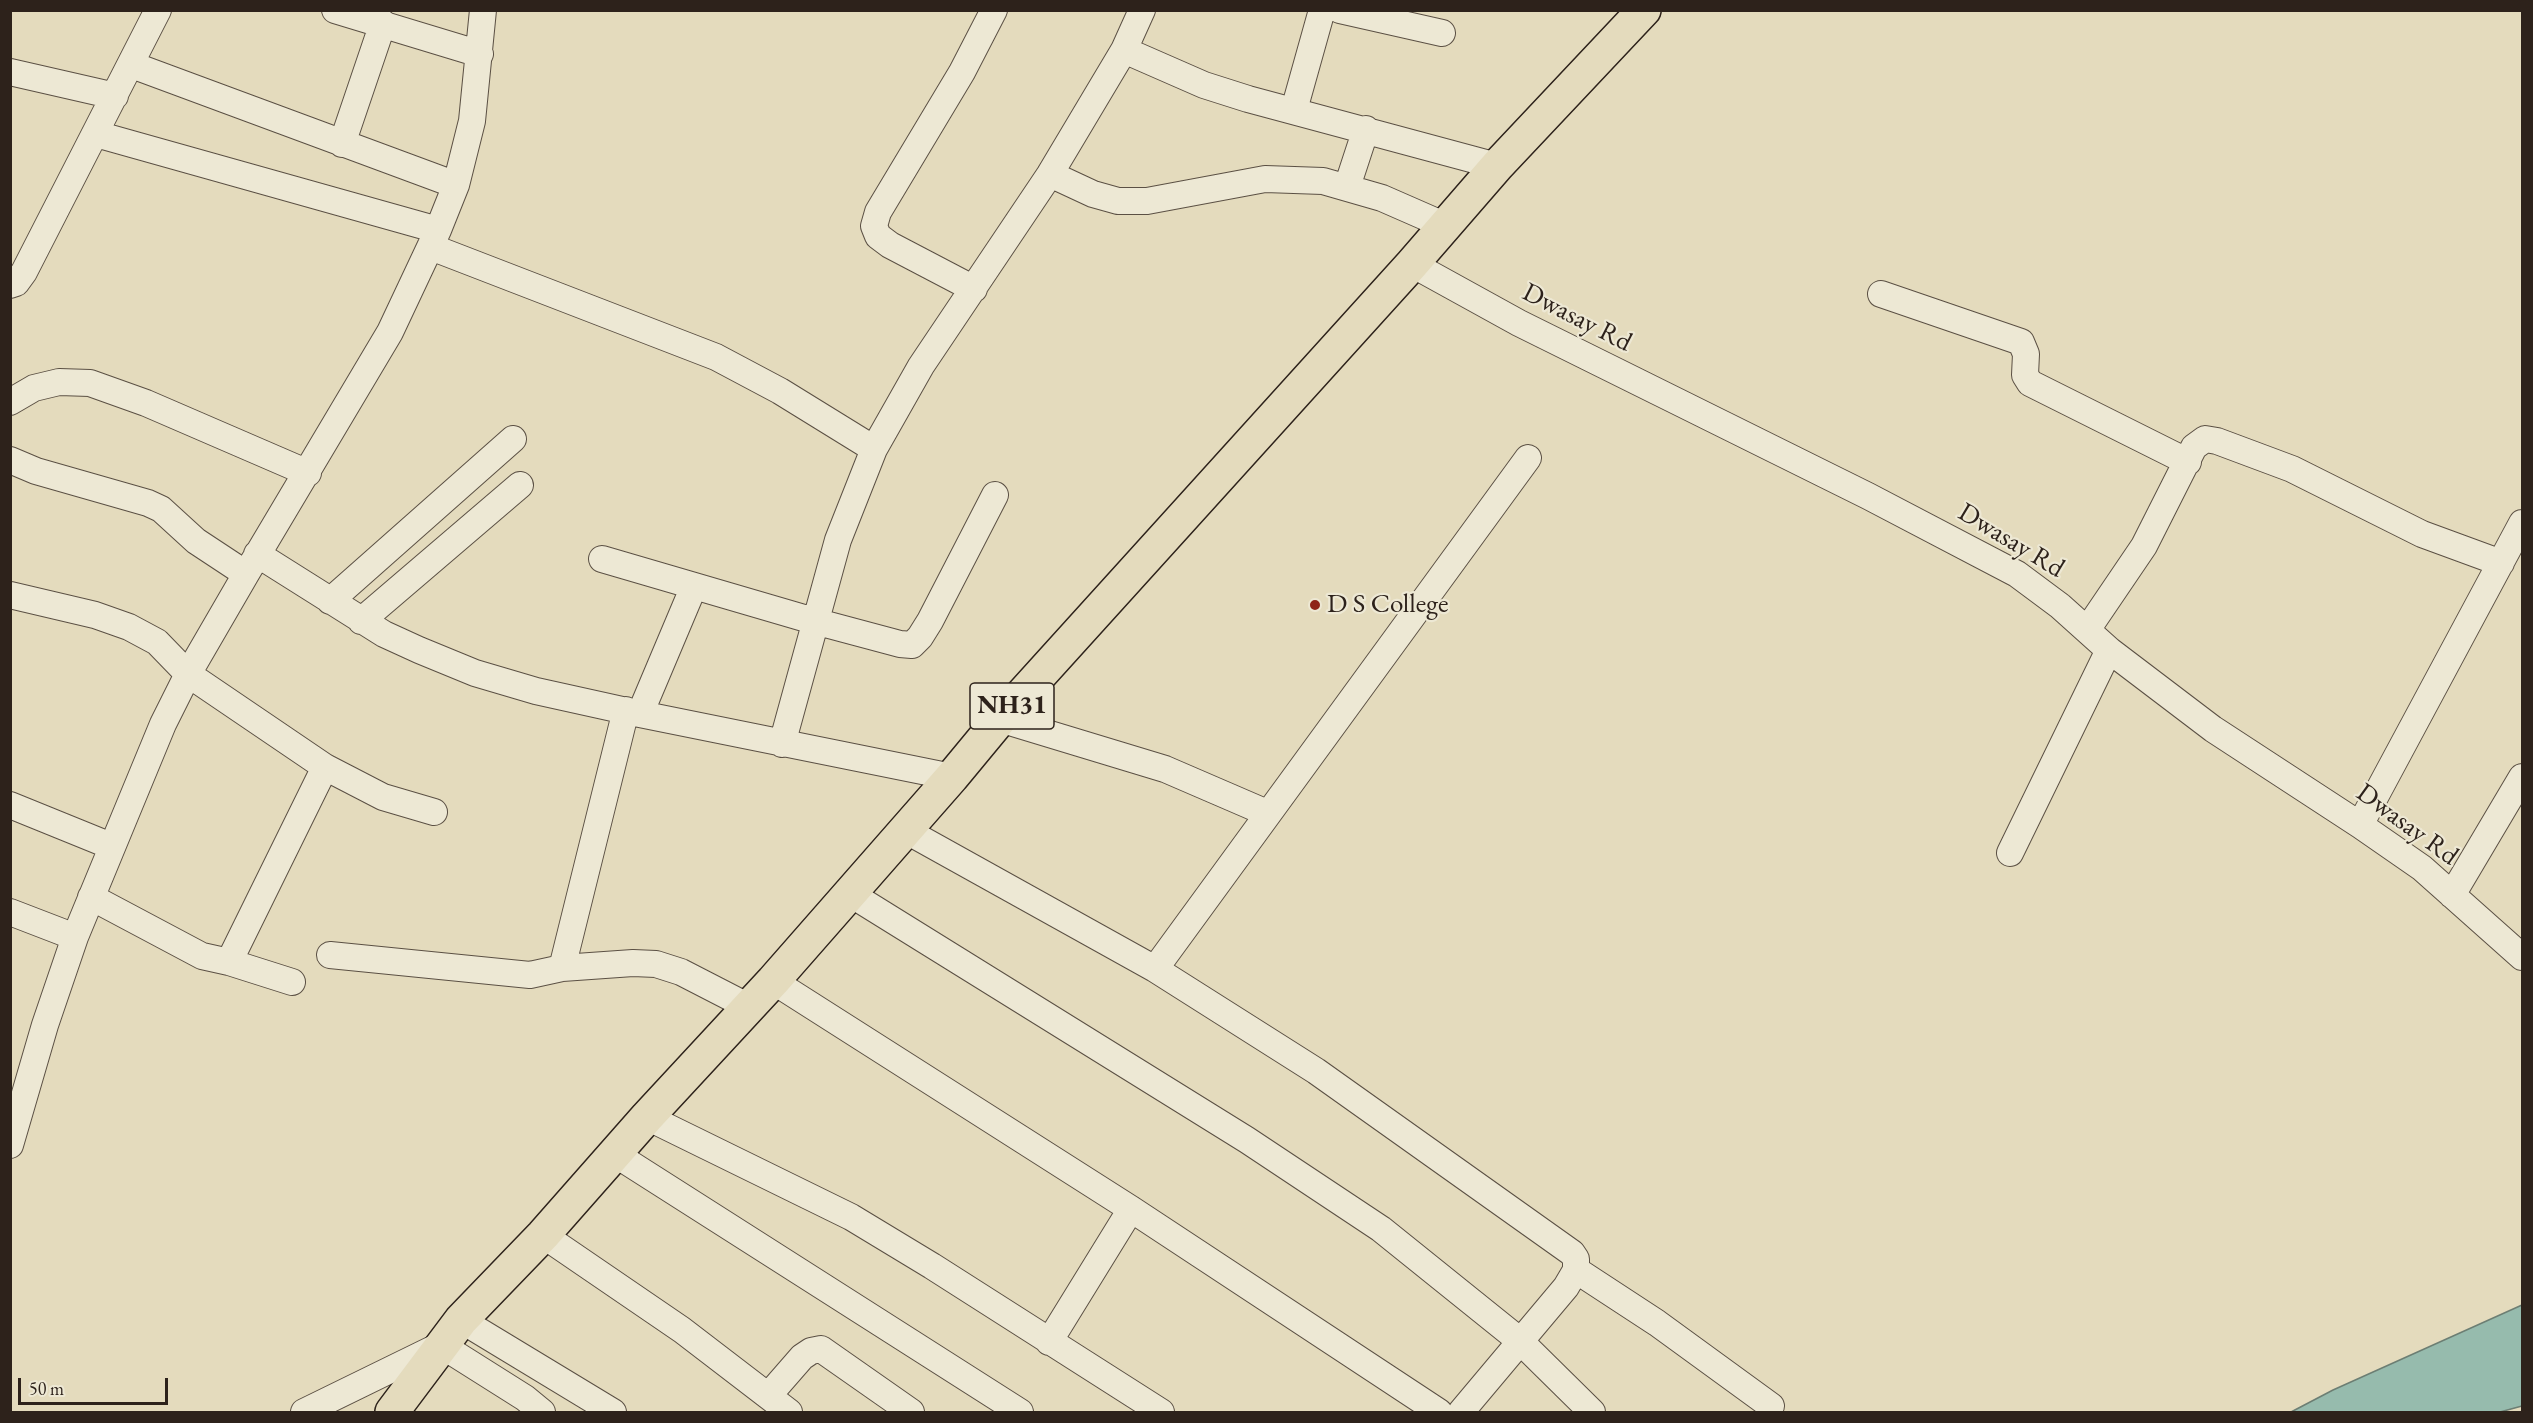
<!DOCTYPE html>
<style>
body{margin:0}
#map{position:relative;width:2533px;height:1423px;overflow:hidden;background:#e4dbbd;font-family:"EB Garamond",serif}
canvas{display:block}
.frame{position:absolute;inset:0;border:12px solid #2d221b;pointer-events:none}
.scale{position:absolute;left:18px;top:1378px;width:150px;height:27px;box-sizing:border-box;border:3px solid #2d221b;border-top:0;padding-left:8px;font-size:18px;line-height:21px;white-space:nowrap;color:#2d221b;-webkit-text-stroke:4px #ede8d4;paint-order:stroke}
</style>
<div id="map">
<canvas width="2533" height="1423"></canvas>
<div class="frame"></div>
<div class="scale">50 m</div>
</div>
<script>
const ctx = document.querySelector('canvas').getContext('2d');
ctx.lineJoin = 'round';
function paint(path, color) { ctx.fillStyle = color; ctx.fill(path, 'evenodd'); }
const shape = rows => new Path2D(rows.map(r => 'M' + r).join(''));
function strokePath(path, color, width, dash) { ctx.strokeStyle = color; ctx.lineWidth = width; ctx.lineCap = dash ? 'butt' : 'round'; ctx.setLineDash(dash || []); ctx.stroke(path); }
function label(font, color, halo, rows, align = 'center') {
  ctx.font = font + ' "EB Garamond",serif'; ctx.lineWidth = 4.5; ctx.setLineDash([]); ctx.textBaseline = 'middle'; ctx.strokeStyle = halo; ctx.fillStyle = color; for (const [text, x, y, turn = 0] of rows) {
    ctx.save(); ctx.translate(x, y); ctx.rotate((+turn || 0) * Math.PI / 180); ctx.textAlign = isNaN(turn) ? turn : align; if (halo) ctx.strokeText(text, 0, 0); ctx.fillText(text, 0, 0); ctx.restore();
  }
}
const water = shape([
 [2522,1305,2522,1406,2500,1412,2291,1412,2333,1390,2522,1305]
]);
paint(water, '#96bbad');
strokePath(water, '#6c7e73', 1.5);
const minor = shape([
 [335,10,480,54],
 [1340,10,1442,33],
 [1124,50,1204,85,1248,99,1497,166],
 [132,65,456,185],
 [10,72,115,96],
 [1294,110,1322,10],
 [96,134,438,230],
 [342,144,383,23],
 [1050,174,1093,194,1118,201,1147,201,1265,179,1323,181,1382,198,1446,226],
 [1347,187,1366,129],
 [431,247,716,357,780,391,874,449],
 [1412,264,1519,323,1868,496,2017,574,2060,606,2109,650,2213,729,2360,825,2422,868,2522,957],
 [10,285,16,283,24,272,158,10],
 [974,289,890,245,878,236,874,226,878,212,962,72,994,10],
 [1881,294,2021,342,2026,354,2025,375,2030,383,2188,462],
 [10,402,34,388,59,382,90,383,146,403,308,473],
 [10,460,36,471,148,503,161,509,196,541,246,574],
 [257,554,384,634,419,650,475,673,536,691,640,714,952,777],
 [602,559,814,621,900,644,912,645,920,637,930,621,995,495],
 [10,595,95,615,129,627,157,642,188,674,325,767,383,797,434,812],
 [330,601,513,439],
 [361,621,520,485],
 [2087,630,2144,546,2194,447,2205,439,2217,441,2292,469,2422,534,2501,563],
 [640,714,694,586],
 [1000,719,1165,769,1267,813],
 [782,744,838,540,874,449,921,366,1050,174,1124,50,1142,10],
 [10,805,111,846],
 [2360,825,2522,523],
 [905,830,1155,969,1316,1071,1572,1253,1576,1259,1576,1270,1566,1287,1461,1412],
 [2010,853,2109,650],
 [849,893,1247,1140,1381,1229,1519,1340,1592,1412],
 [2452,895,2522,777],
 [91,897,202,956,229,962,292,982],
 [10,912,75,937],
 [330,955,530,975,562,968,633,963,656,964,681,972,749,1007],
 [229,962,325,767],
 [562,968,626,710],
 [1155,969,1528,458],
 [773,981,1131,1209,1439,1412],
 [647,1117,851,1217,932,1266,1161,1412],
 [10,1145,45,1025,75,937,163,724,188,674,246,574,390,332,438,230,456,185,472,121,483,10],
 [615,1154,1020,1412],
 [543,1235,682,1330,789,1412],
 [1576,1270,1657,1323,1771,1406],
 [461,1320,613,1412],
 [1049,1342,1131,1209],
 [768,1396,802,1357,811,1351,821,1349,911,1412],
 [304,1412,441,1345,525,1398,542,1412]
]);
const highway = shape([
 [392,1412,461,1320,543,1235,647,1117,773,981,952,777,1000,719,1412,264,1497,166,1644,10]
]);
strokePath(minor, '#5b5044', 28);
strokePath(highway, '#2d221b', 36);
strokePath(minor, '#ede8d4', 26);
strokePath(highway, '#e4dbbd', 33);
for (const [x, y, r, color] of [
 [1315,605,6,"#8f2418"]
]) { const dot = new Path2D(); dot.arc(x, y, r, 0, 2 * Math.PI); ctx.fillStyle = color; ctx.fill(dot); strokePath(dot, '#ede8d4', 2); }
for (const [x, y, w] of [
 [1012,706,84]
]) { const box = new Path2D(); box.roundRect(x - w / 2, y - 23, w, 46, 4.5); ctx.fillStyle = '#ede8d4'; ctx.fill(box); strokePath(box, '#2d221b', 1.5); }
label('bold 26px', '#2d221b', null, [
 ["NH31",1012,706]
]);
label('27px', '#2d221b', '#ede8d4', [
 ["Dwasay Rd",1577,318,27],
 ["Dwasay Rd",2011,541,31],
 ["Dwasay Rd",2407,825,36]
]);
label('27px', '#2d221b', '#ede8d4', [
 ["D S College",1327,605]
], 'left');
</script>
